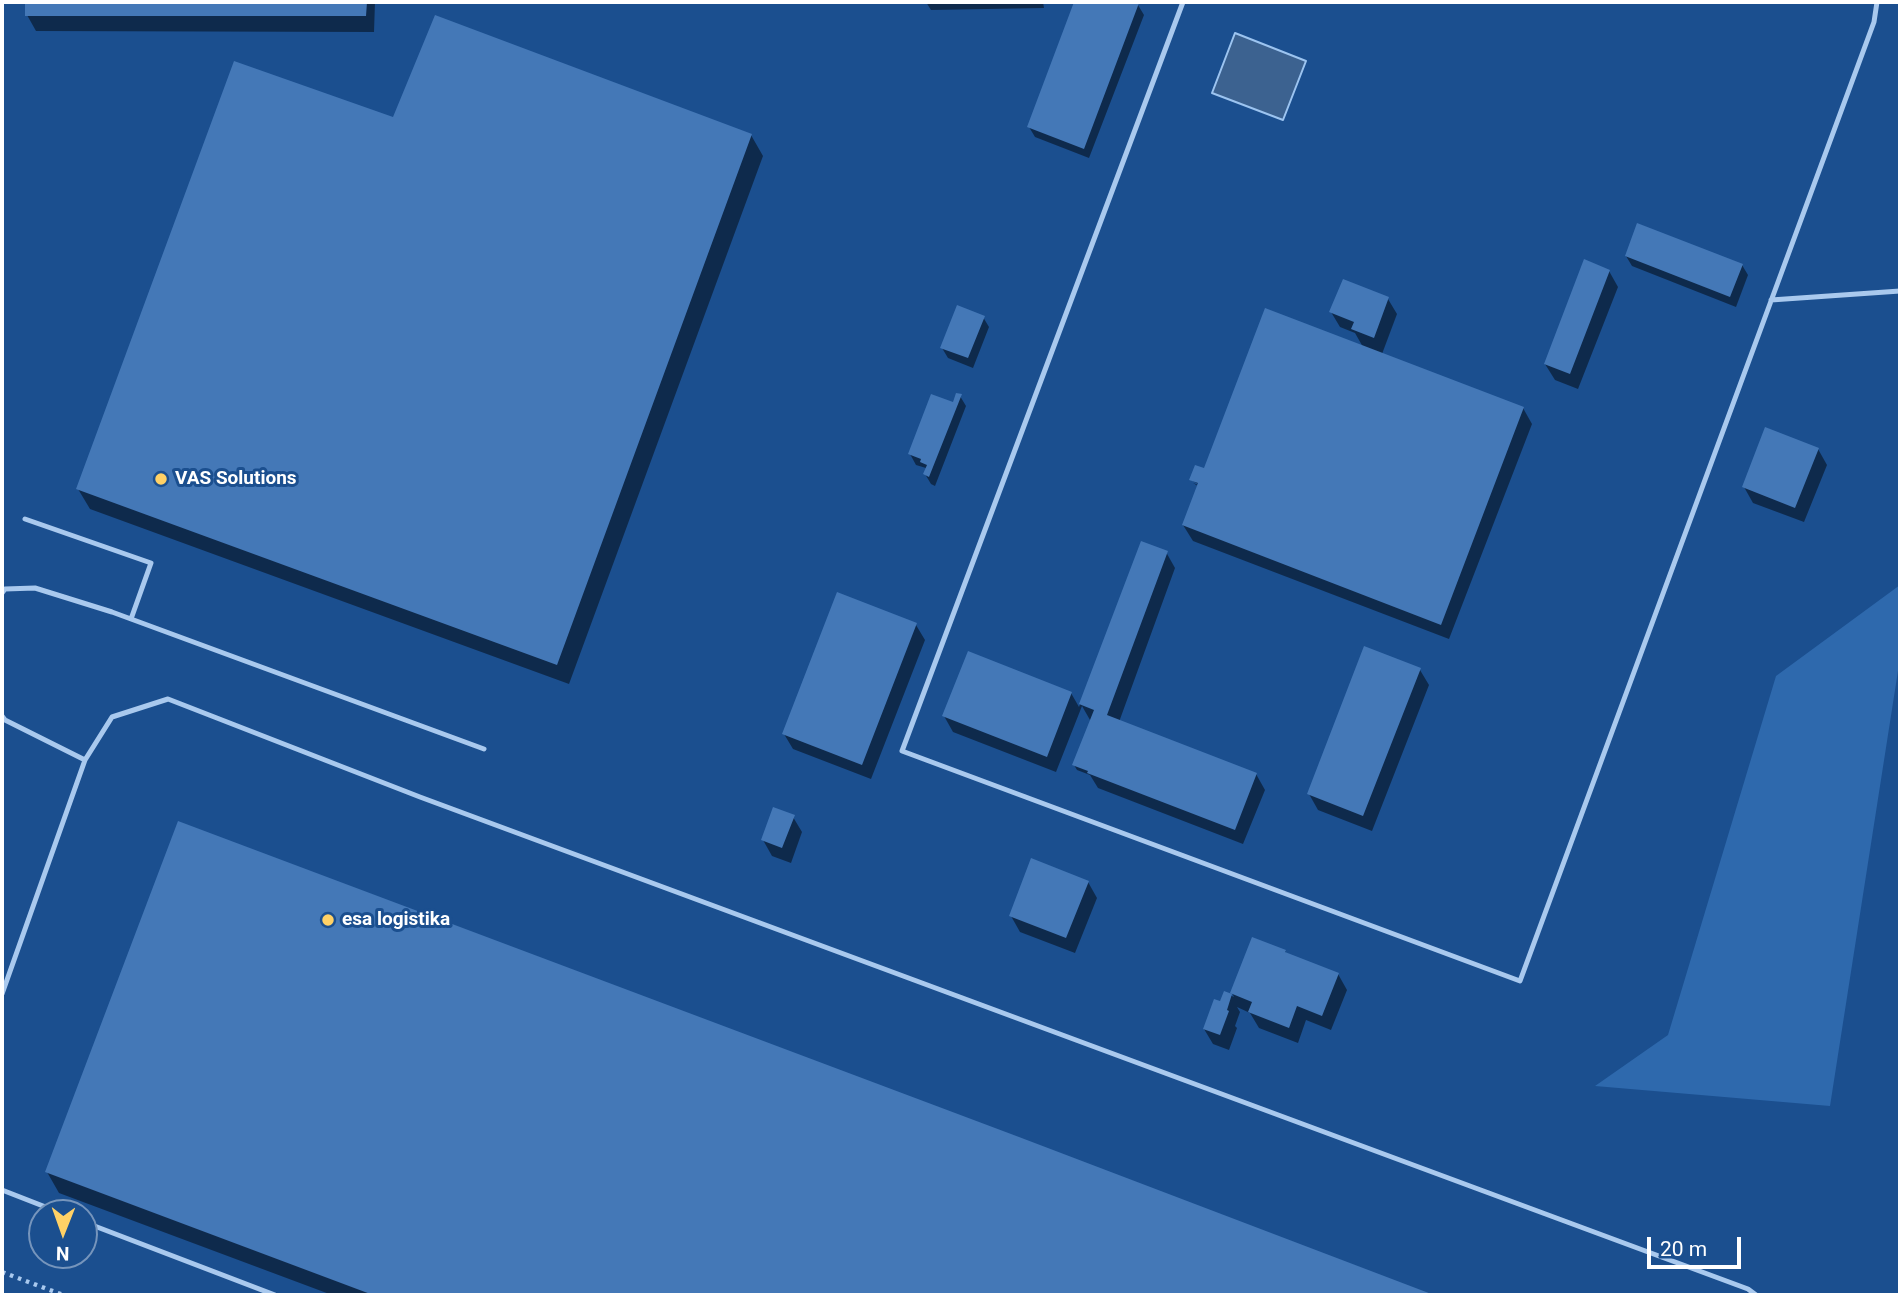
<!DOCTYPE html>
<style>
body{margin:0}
#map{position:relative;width:1902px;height:1297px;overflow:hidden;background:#1b4f8f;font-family:Roboto,sans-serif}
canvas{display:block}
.frame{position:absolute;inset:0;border:4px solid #fff;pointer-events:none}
.north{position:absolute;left:28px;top:1199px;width:70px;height:70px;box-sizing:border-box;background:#1b4f8f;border:2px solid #7695bc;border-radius:50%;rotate:181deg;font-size:19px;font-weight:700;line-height:28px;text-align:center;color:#fff}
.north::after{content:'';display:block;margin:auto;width:24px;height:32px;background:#ffd166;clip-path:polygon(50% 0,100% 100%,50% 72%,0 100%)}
.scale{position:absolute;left:1647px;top:1237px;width:94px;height:32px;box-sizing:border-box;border:4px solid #fff;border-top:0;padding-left:9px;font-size:21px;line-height:24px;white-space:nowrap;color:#fff;-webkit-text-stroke:5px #1b4f8f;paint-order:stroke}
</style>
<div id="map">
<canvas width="1902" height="1297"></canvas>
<div class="frame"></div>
<div class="north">N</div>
<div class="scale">20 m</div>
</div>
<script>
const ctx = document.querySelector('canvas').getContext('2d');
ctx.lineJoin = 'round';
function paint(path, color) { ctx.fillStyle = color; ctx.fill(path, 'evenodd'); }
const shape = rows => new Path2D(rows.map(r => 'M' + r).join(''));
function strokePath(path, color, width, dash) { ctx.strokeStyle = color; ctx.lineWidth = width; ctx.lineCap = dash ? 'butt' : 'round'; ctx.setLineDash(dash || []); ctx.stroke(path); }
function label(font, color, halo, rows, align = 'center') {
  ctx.font = font + ' Roboto,sans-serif'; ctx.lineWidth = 6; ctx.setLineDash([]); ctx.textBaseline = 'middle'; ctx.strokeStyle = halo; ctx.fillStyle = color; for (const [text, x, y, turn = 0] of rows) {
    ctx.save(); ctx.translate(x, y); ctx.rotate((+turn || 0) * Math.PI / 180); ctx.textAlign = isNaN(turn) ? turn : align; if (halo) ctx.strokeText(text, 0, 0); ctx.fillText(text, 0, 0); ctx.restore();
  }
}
paint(shape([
 [1900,585,1900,658,1830,1106,1595,1086,1668,1035,1776,676]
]), '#2e69ad');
const water = shape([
 [1235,33,1306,61,1283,120,1212,93,1235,33]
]);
paint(water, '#3c6290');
strokePath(water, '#9cc4f0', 2);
paint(shape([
 [27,2,375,2,374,32,36,31,27,15],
 [926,2,1043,2,1044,8,931,10],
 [1076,2,1130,2,1138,5,1144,15,1089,158,1035,137,1029,127],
 [394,119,751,135,763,156,569,684,90,509,78,489],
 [1626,256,1742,265,1748,275,1736,307,1632,266],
 [1609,271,1618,287,1578,389,1555,380,1545,364],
 [1388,299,1397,314,1382,354,1523,408,1532,424,1449,639,1193,541,1183,525,1198,486,1193,483,1204,487,1191,480,1363,347,1355,333,1340,327,1331,312],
 [983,317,989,327,973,368,948,358,942,348],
 [960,396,966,406,935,486,931,484,925,474,926,468,916,465,910,454],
 [1818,449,1827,465,1804,522,1753,503,1744,487],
 [1142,543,1166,552,1175,568,1119,722,1256,774,1265,790,1243,844,1098,788,1090,775,1077,770,1074,765,1092,721,1090,720,1082,706,1056,772,953,732,944,716,1071,693,1079,707],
 [916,625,925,640,871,779,793,749,784,734],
 [1420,670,1429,685,1372,831,1318,810,1309,794],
 [793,817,802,832,791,863,772,856,763,840],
 [1088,882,1097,898,1075,953,1020,932,1011,916],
 [1285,951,1286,954,1338,974,1347,990,1331,1030,1306,1020,1298,1043,1259,1028,1250,1013,1237,1007,1240,1012,1235,1026,1237,1028,1229,1050,1213,1044,1204,1029,1225,993,1234,997,1232,993],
 [1019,1139,1430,1295,332,1295,59,1193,47,1172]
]), '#0007');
paint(shape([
 [25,2,367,2,366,16,25,16],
 [1074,2,1135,2,1139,3,1084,149,1027,127],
 [435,15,752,134,557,665,76,489,234,61,393,117],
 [1637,223,1743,264,1730,297,1625,256],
 [1584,259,1610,270,1570,374,1544,364],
 [1343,279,1389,297,1374,338,1351,329,1354,322,1329,312],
 [957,305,985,316,968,358,940,348],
 [1265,308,1524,407,1441,625,1182,525,1198,483,1189,480,1195,465,1204,468],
 [956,393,962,394,929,477,923,474,927,465,920,462,921,459,908,454,931,394,953,402],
 [1765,427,1819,448,1795,508,1742,487],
 [1141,541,1168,551,1107,715,1257,773,1235,830,1087,773,1088,771,1072,765,1094,710,1079,704],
 [837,592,917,623,862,765,782,734],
 [1364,646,1421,668,1363,816,1307,794],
 [968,651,1072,692,1047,757,942,716],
 [773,807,795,815,782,848,761,840],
 [178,821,1019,1137,1434,1295,373,1295,45,1172],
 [1031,858,1089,881,1066,938,1009,916],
 [1252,937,1286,950,1285,952,1339,973,1322,1016,1297,1006,1289,1028,1248,1012,1252,1002,1230,993],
 [1224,991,1232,994,1227,1010,1229,1011,1220,1035,1203,1029,1214,999,1220,1001]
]), '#4478b7');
strokePath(shape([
 [2,1272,63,1295]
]), '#a9c9ee', 4.5, [3.5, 5]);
strokePath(shape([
 [1183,2,902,751,1520,981,1874,22,1877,2],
 [1771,300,1900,291],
 [25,519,151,563,131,619],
 [2,593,5,589,35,588,112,612,484,749],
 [2,716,5,720,85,760],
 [2,994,85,760,112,717,168,699,420,797,1748,1289,1756,1295],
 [2,1190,61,1213],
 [84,1222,275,1295]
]), '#a9c9ee', 5);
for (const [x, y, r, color] of [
 [161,479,7,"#ffd166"],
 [328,920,7,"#ffd166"]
]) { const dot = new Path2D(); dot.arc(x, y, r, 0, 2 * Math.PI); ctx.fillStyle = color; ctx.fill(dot); strokePath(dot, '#1b4f8f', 2.5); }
label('bold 19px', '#fff', '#1b4f8f', [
 ["VAS Solutions",175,479],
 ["esa logistika",342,920]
], 'left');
</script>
